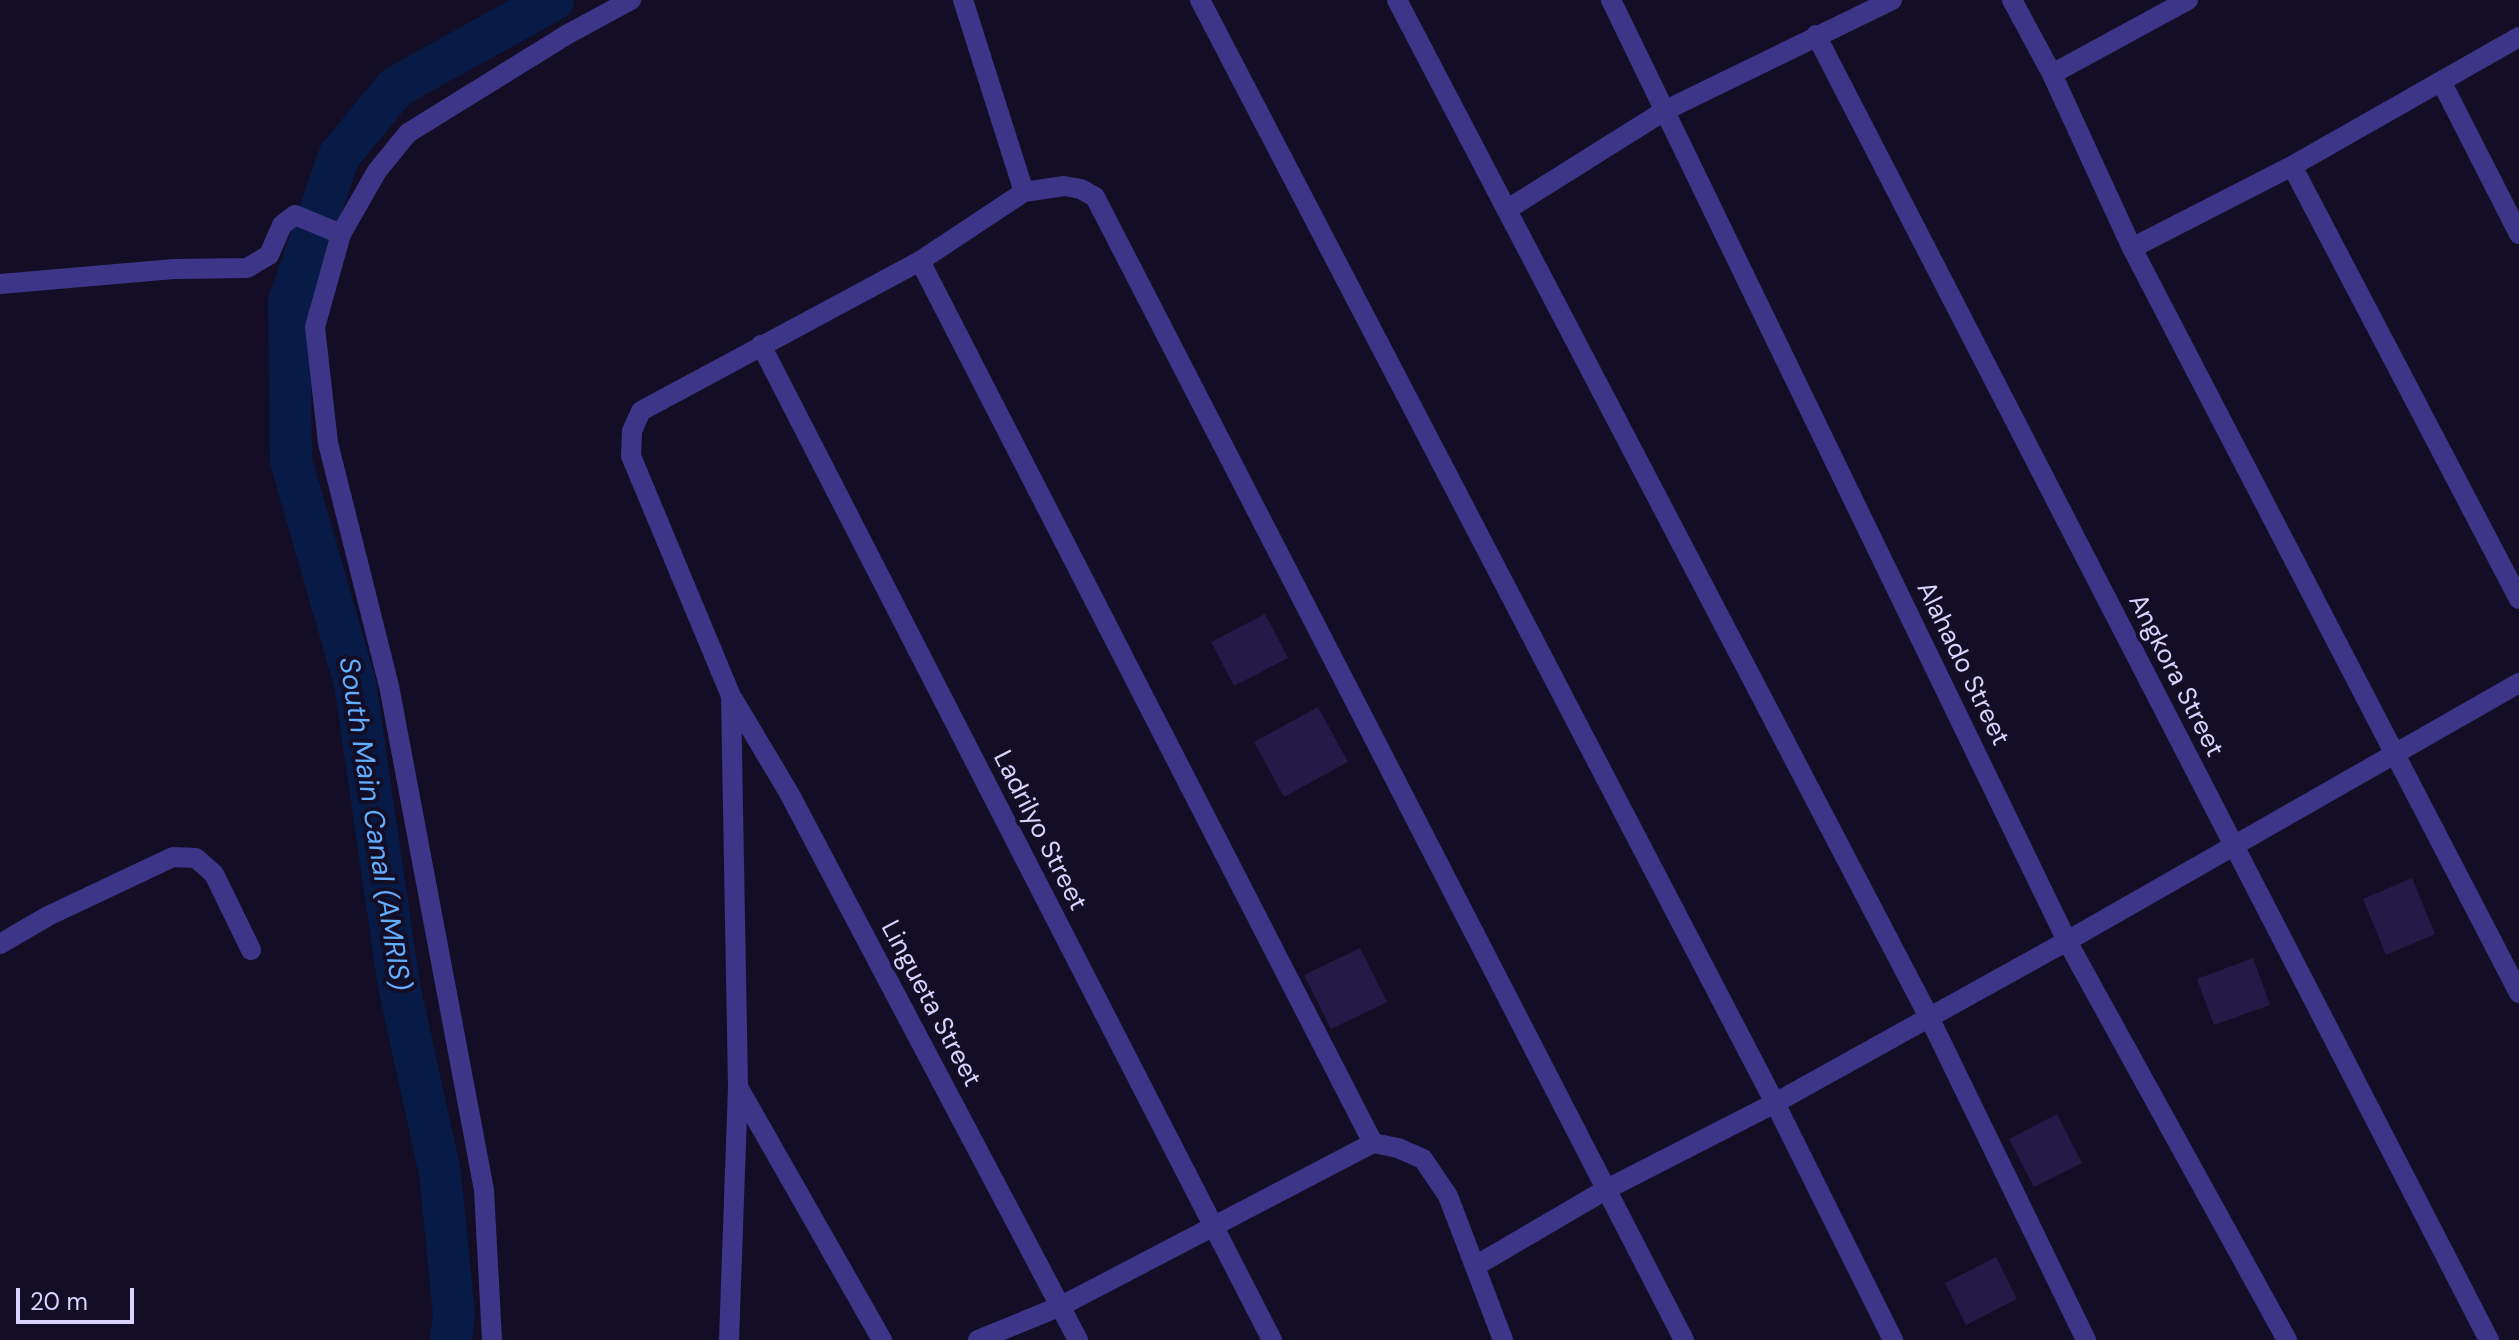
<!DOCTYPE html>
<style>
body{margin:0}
#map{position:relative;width:2519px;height:1340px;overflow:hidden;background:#130e26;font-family:"DM Sans",sans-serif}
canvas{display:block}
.scale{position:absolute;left:16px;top:1288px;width:118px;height:36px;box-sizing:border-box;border:4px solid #dad3ff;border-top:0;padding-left:10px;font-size:24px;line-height:28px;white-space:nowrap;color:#dad3ff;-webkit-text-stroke:6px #130e26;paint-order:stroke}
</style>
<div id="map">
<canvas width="2519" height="1340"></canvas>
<div class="scale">20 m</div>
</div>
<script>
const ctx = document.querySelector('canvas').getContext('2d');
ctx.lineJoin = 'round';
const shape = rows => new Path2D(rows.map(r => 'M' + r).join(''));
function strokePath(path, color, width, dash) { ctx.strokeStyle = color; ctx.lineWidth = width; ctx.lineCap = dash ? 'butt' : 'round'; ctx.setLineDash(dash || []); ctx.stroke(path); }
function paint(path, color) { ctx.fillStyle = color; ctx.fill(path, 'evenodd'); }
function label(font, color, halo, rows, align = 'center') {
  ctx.font = font + ' "DM Sans",sans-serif'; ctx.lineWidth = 8; ctx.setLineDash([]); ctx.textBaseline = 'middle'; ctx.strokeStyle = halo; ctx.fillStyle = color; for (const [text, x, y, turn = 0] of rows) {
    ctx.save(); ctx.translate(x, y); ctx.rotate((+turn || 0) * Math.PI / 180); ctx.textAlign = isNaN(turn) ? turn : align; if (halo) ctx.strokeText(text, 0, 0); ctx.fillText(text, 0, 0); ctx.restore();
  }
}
strokePath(shape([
 [451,1340,454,1314,440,1173,399,986,355,683,291,461,289,302,339,156,396,87,553,0]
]), '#071b46', 42);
paint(shape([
 [1265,614,1288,658,1234,686,1211,642],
 [1318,707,1348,762,1284,797,1254,742],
 [2412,878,2435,934,2386,955,2363,899],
 [1360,948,1387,1002,1331,1029,1304,975],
 [2253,958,2270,1005,2214,1025,2197,979],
 [2057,1114,2082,1163,2034,1187,2009,1139],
 [1996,1257,2017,1299,1966,1325,1945,1283]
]), '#251948');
strokePath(shape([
 [963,0,1024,192],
 [1200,0,1775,1103,1893,1340],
 [1397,0,1929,1017,2086,1340],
 [1611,0,2067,941,2287,1340],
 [2012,0,2052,74,2132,248,2292,166,2519,37],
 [1816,35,2489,1340],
 [2052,74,2188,0],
 [2442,83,2519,234],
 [2292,166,2519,599],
 [1508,209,1664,111,1892,0],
 [2132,248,2519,993],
 [920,261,1373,1143],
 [0,284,174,269,247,268,269,255,282,225,295,215,341,234],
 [761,345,1272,1340],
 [733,699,789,793,1078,1340],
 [0,944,48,916,173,857,196,858,214,874,251,950],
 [738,1087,882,1340],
 [1477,1265,1607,1189,1775,1103,2067,941,2519,683],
 [492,1340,484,1190,389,686,328,443,315,327,341,234,377,171,408,133,568,34,631,0],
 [729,1340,738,1087,731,696,631,456,632,431,641,411,920,261,1024,192,1064,186,1081,189,1095,197,1684,1340],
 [978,1340,1061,1306,1373,1143,1398,1148,1423,1159,1448,1196,1503,1340]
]), '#3d3688', 20);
label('26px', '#dad3ff', '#130e26', [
 ["Alahado Street",1962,664,64],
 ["Angkora Street",2175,676,63],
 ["Ladrilyo Street",1039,831,63],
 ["Lingueta Street",930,1004,62]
]);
label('italic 28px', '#61adff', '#130e26', [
 ["South Main Canal (AMRIS)",373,824,81]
]);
</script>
